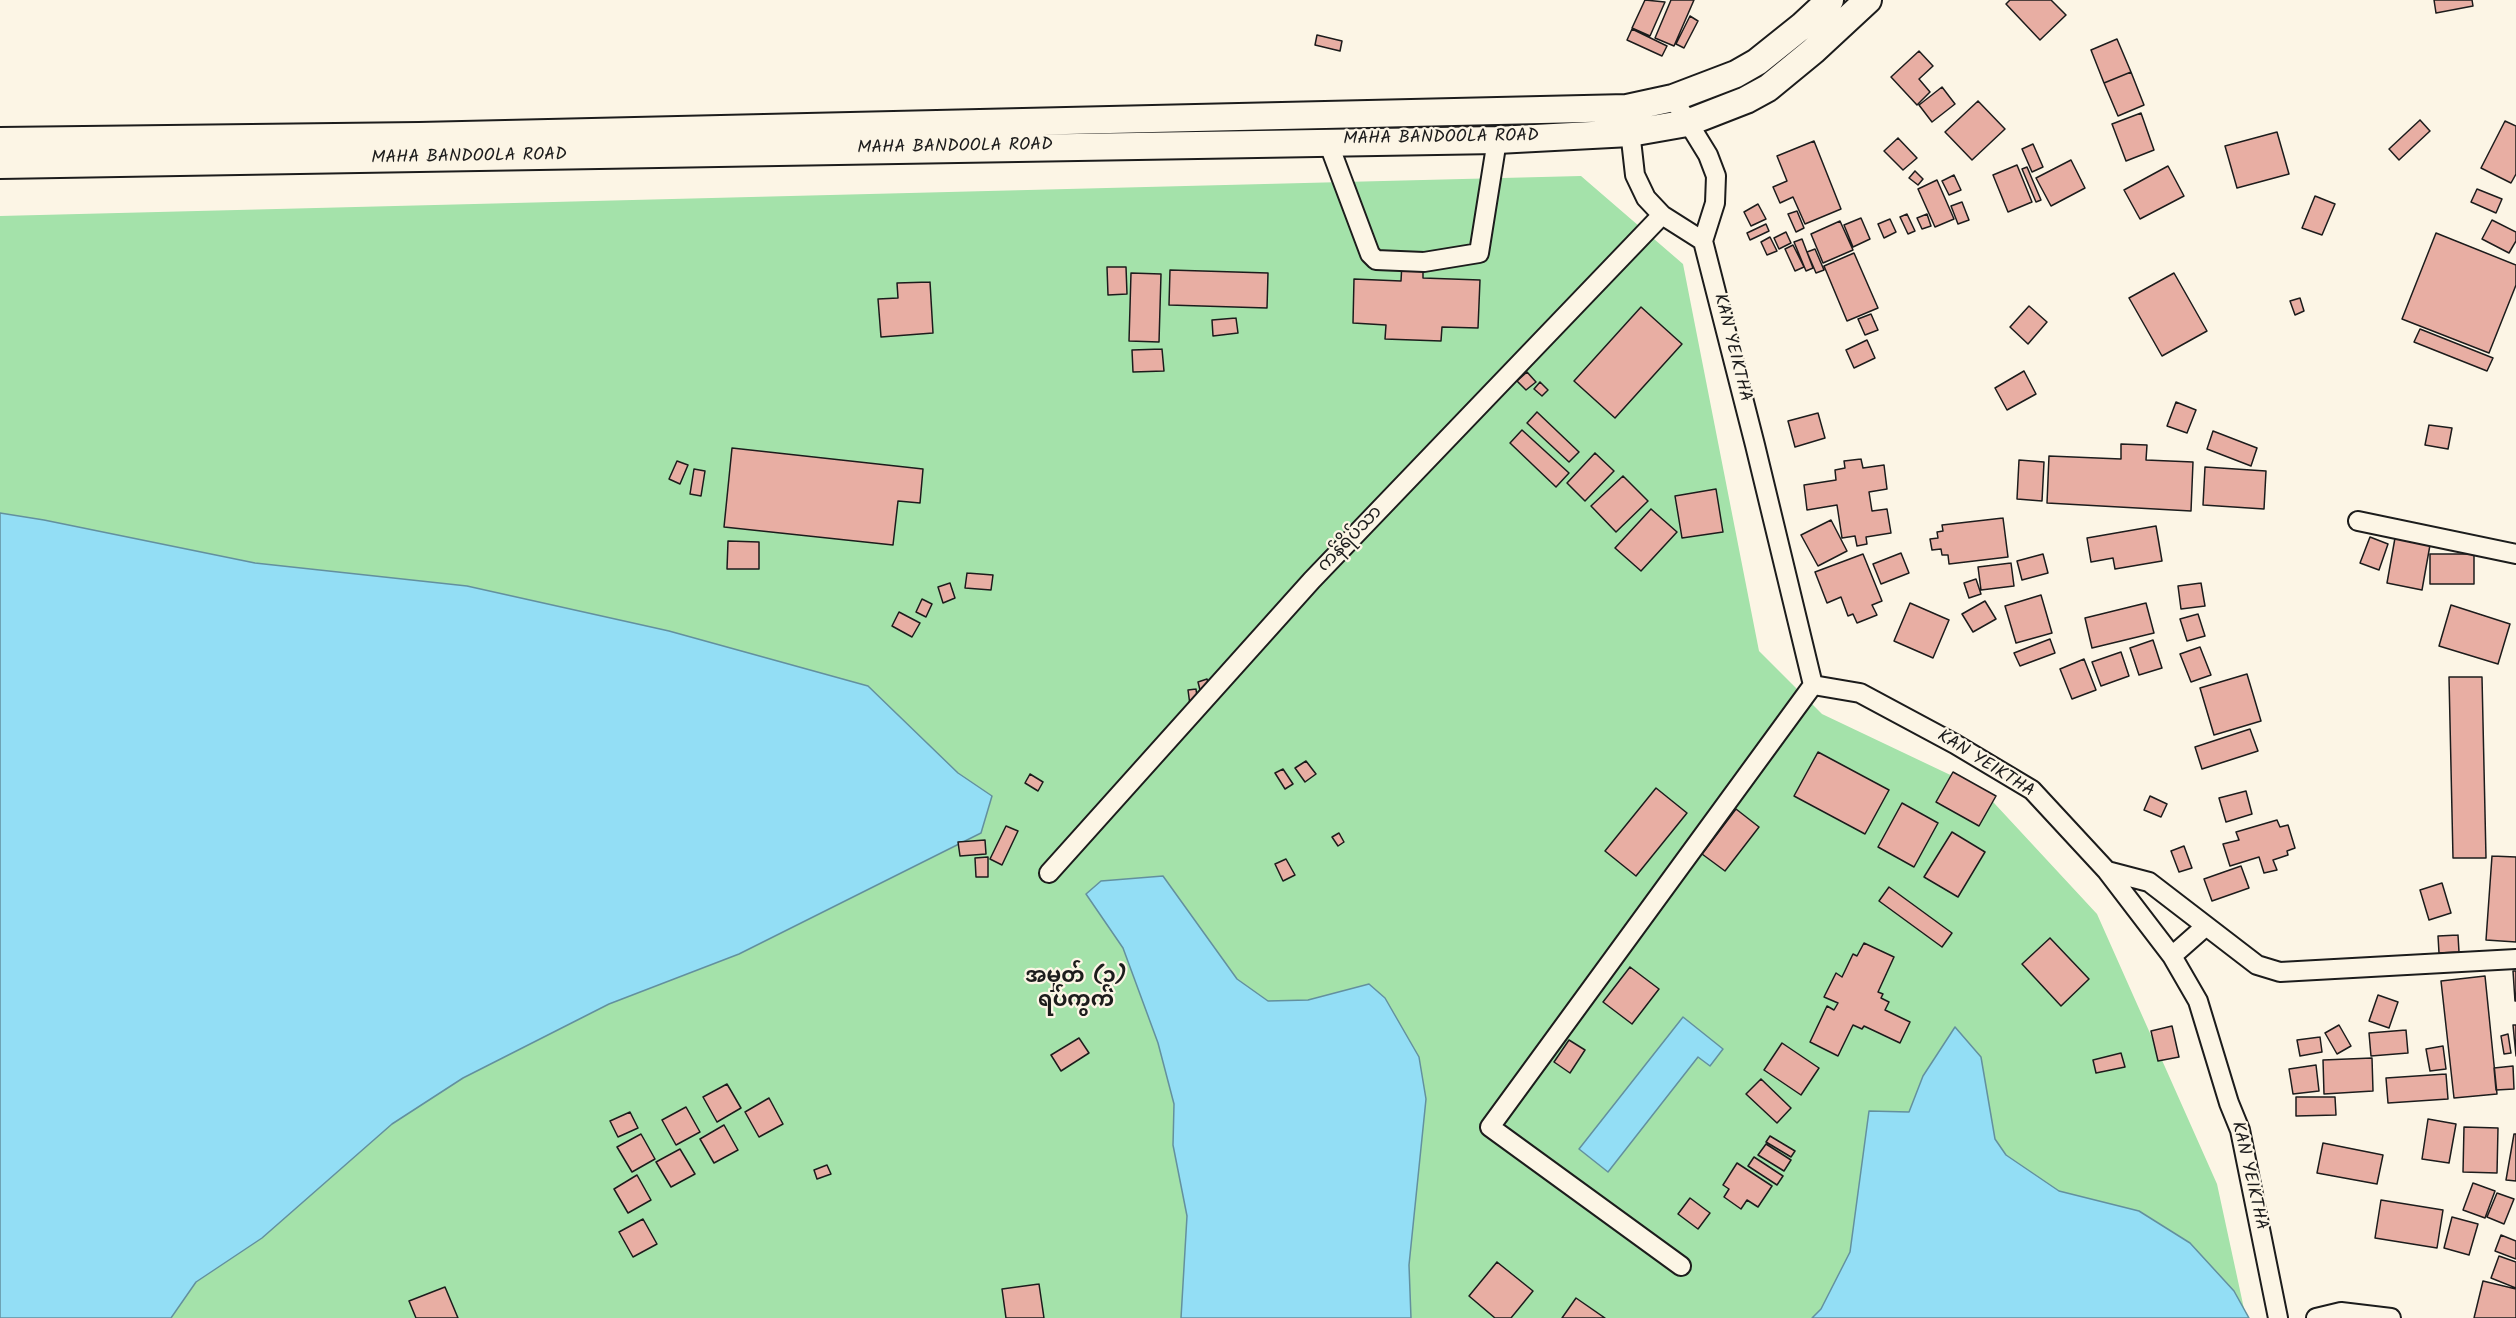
<!DOCTYPE html>
<meta charset="utf-8">
<style>
body{margin:0}
canvas{display:block;background:#fcf5e5}
</style>
<canvas width="2516" height="1318"></canvas>
<script>
const ctx = document.querySelector('canvas').getContext('2d');
ctx.lineJoin = 'round';
function paint(path, color) { ctx.fillStyle = color; ctx.fill(path, 'evenodd'); }
const shape = rows => new Path2D(rows.map(r => 'M' + r).join(''));
function strokePath(path, color, width, dash) { ctx.strokeStyle = color; ctx.lineWidth = width; ctx.lineCap = dash ? 'butt' : 'round'; ctx.setLineDash(dash || []); ctx.stroke(path); }
function label(font, color, halo, rows, align = 'center') {
  ctx.font = font + ' Kalam,"Noto Sans Myanmar",sans-serif'; ctx.lineWidth = 4.5; ctx.setLineDash([]); ctx.textBaseline = 'middle'; ctx.strokeStyle = halo; ctx.fillStyle = color; for (const [text, x, y, turn = 0] of rows) {
    ctx.save(); ctx.translate(x, y); ctx.rotate((+turn || 0) * Math.PI / 180); ctx.textAlign = isNaN(turn) ? turn : align; if (halo) ctx.strokeText(text, 0, 0); ctx.fillText(text, 0, 0); ctx.restore();
  }
}
paint(shape([
 [1581,176,1683,264,1759,651,1822,714,1982,790,2097,914,2217,1184,2246,1318,0,1318,0,216]
]), '#a4e2aa');
const water = shape([
 [0,513,44,520,255,563,467,586,669,631,868,686,958,773,992,796,981,833,739,954,609,1004,463,1078,392,1124,262,1238,196,1282,171,1318,0,1318,0,513],
 [1163,876,1237,979,1268,1001,1308,1000,1369,984,1385,998,1419,1057,1426,1099,1409,1265,1411,1318,1181,1318,1187,1216,1173,1145,1174,1104,1158,1043,1123,948,1086,894,1101,881,1163,876],
 [1683,1017,1723,1049,1710,1066,1698,1057,1608,1172,1579,1149,1683,1017],
 [1955,1027,1981,1057,1995,1139,2006,1155,2059,1191,2139,1211,2190,1243,2234,1291,2249,1318,1812,1318,1821,1309,1850,1252,1869,1111,1909,1112,1923,1076,1955,1027]
]);
paint(water, '#93def5');
strokePath(water, '#63909e', 1.5);
const building = shape([
 [1645,0,1665,2,1650,36,1632,28,1645,0],
 [1671,0,1694,0,1674,46,1655,38,1671,0],
 [2010,0,2051,0,2066,15,2040,40,2006,4,2010,0],
 [2434,0,2472,0,2473,6,2436,13,2434,0],
 [1690,16,1698,21,1684,48,1676,44,1690,16],
 [1632,29,1667,46,1662,56,1627,40,1632,29],
 [1317,35,1342,41,1340,51,1315,45,1317,35],
 [2117,39,2131,72,2104,83,2091,50,2117,39],
 [1919,51,1933,66,1919,79,1930,92,1917,105,1891,77,1919,51],
 [2131,72,2144,105,2118,116,2104,83,2131,72],
 [1942,87,1955,104,1932,122,1919,105,1942,87],
 [1978,101,2005,129,1972,160,1945,132,1978,101],
 [2141,113,2154,150,2126,161,2112,124,2141,113],
 [2420,120,2430,131,2399,160,2389,149,2420,120],
 [2505,121,2516,126,2516,174,2511,183,2481,168,2505,121],
 [2277,132,2289,174,2237,188,2225,146,2277,132],
 [1898,138,1917,158,1903,170,1884,151,1898,138],
 [1814,141,1841,209,1805,224,1793,197,1780,203,1773,187,1787,181,1777,156,1814,141],
 [2033,144,2043,167,2032,172,2022,149,2033,144],
 [2071,160,2085,188,2051,206,2036,178,2071,160],
 [2017,165,2032,202,2008,212,1993,175,2017,165],
 [2168,166,2184,196,2140,219,2124,190,2168,166],
 [2027,167,2041,200,2036,202,2022,169,2027,167],
 [1915,171,1923,179,1918,185,1909,178,1915,171],
 [1954,175,1961,190,1949,195,1942,181,1954,175],
 [1937,180,1954,219,1935,227,1918,189,1937,180],
 [2477,189,2502,199,2496,213,2471,202,2477,189],
 [2315,196,2335,204,2322,235,2302,228,2315,196],
 [1962,202,1969,220,1958,224,1951,206,1962,202],
 [1758,204,1766,219,1751,226,1744,212,1758,204],
 [1797,211,1804,228,1796,232,1788,214,1797,211],
 [1907,214,1915,231,1908,234,1900,217,1907,214],
 [1927,214,1931,226,1922,229,1917,218,1927,214],
 [1861,218,1870,239,1853,247,1844,225,1861,218],
 [1890,219,1896,232,1884,238,1878,224,1890,219],
 [2492,220,2516,232,2516,241,2509,253,2482,239,2492,220],
 [1840,221,1853,250,1823,263,1811,234,1840,221],
 [1766,224,1769,231,1750,240,1747,233,1766,224],
 [1786,232,1791,243,1779,249,1774,238,1786,232],
 [2436,233,2516,265,2516,285,2489,353,2402,319,2436,233],
 [1770,237,1777,251,1767,255,1761,242,1770,237],
 [1802,239,1813,268,1806,271,1794,242,1802,239],
 [1793,245,1804,267,1795,271,1785,249,1793,245],
 [1815,249,1824,270,1816,273,1807,252,1815,249],
 [1854,253,1878,308,1847,321,1824,266,1854,253],
 [1402,263,1423,263,1423,278,1480,280,1478,328,1442,327,1441,341,1385,339,1386,325,1353,323,1354,279,1401,281,1402,263],
 [1107,267,1126,267,1127,294,1108,295,1107,267],
 [1170,270,1268,273,1267,308,1169,305,1170,270],
 [1131,273,1161,274,1159,342,1129,341,1131,273],
 [2174,273,2207,331,2162,356,2129,298,2174,273],
 [930,282,933,333,881,337,878,299,898,298,897,283,930,282],
 [2300,298,2304,311,2295,315,2290,301,2300,298],
 [2029,306,2047,322,2028,344,2010,327,2029,306],
 [1641,307,1682,344,1615,418,1574,381,1641,307],
 [1871,314,1878,330,1865,335,1858,319,1871,314],
 [1236,318,1238,333,1213,336,1212,320,1236,318],
 [2420,329,2493,358,2487,371,2414,342,2420,329],
 [1867,340,1875,358,1854,368,1846,350,1867,340],
 [1162,349,1164,371,1133,372,1132,350,1162,349],
 [2024,371,2036,394,2007,410,1995,388,2024,371],
 [1527,372,1536,382,1526,390,1517,381,1527,372],
 [1540,382,1548,390,1542,396,1534,389,1540,382],
 [2176,402,2196,410,2187,433,2167,426,2176,402],
 [1537,412,1579,452,1569,462,1527,423,1537,412],
 [1818,413,1825,438,1795,447,1788,421,1818,413],
 [2429,425,2452,428,2448,449,2425,445,2429,425],
 [1522,430,1569,473,1556,487,1510,443,1522,430],
 [2213,431,2257,448,2251,466,2207,449,2213,431],
 [2121,444,2147,445,2146,460,2193,462,2191,511,2047,503,2049,456,2121,459,2121,444],
 [732,448,923,469,920,503,898,501,893,545,724,527,732,448],
 [1595,453,1614,471,1585,501,1567,483,1595,453],
 [1861,459,1863,468,1884,465,1887,489,1869,492,1872,511,1887,509,1891,533,1866,537,1867,544,1857,546,1855,536,1842,538,1837,505,1807,510,1804,485,1836,480,1835,470,1845,468,1844,461,1861,459],
 [2019,460,2044,462,2042,501,2017,499,2019,460],
 [677,461,688,465,680,484,669,479,677,461],
 [2205,467,2266,471,2264,509,2203,505,2205,467],
 [694,469,705,471,701,496,690,494,694,469],
 [1623,476,1648,501,1616,532,1591,506,1623,476],
 [1716,489,1723,532,1682,538,1675,496,1716,489],
 [1651,509,1677,532,1641,571,1615,548,1651,509],
 [2003,518,2008,557,1949,564,1948,555,1942,555,1941,549,1932,550,1930,539,1938,538,1937,532,1943,531,1942,525,2003,518],
 [1831,520,1847,551,1818,566,1801,535,1831,520],
 [2156,526,2162,561,2115,569,2113,558,2091,562,2087,538,2156,526],
 [2370,537,2388,544,2379,570,2360,563,2370,537],
 [2395,538,2430,545,2422,590,2387,583,2395,538],
 [728,541,759,542,759,569,727,569,728,541],
 [1901,553,1909,573,1881,584,1873,564,1901,553],
 [1863,554,1882,601,1872,605,1877,615,1857,623,1853,614,1848,616,1841,597,1827,603,1815,572,1863,554],
 [2043,554,2048,573,2022,580,2017,561,2043,554],
 [2430,554,2474,554,2474,584,2430,584,2430,554],
 [2011,563,2014,586,1981,590,1978,567,2011,563],
 [967,573,993,575,991,590,965,588,967,573],
 [1976,579,1981,594,1969,598,1964,583,1976,579],
 [950,583,955,598,943,603,938,587,950,583],
 [2201,583,2205,606,2181,609,2178,586,2201,583],
 [2041,595,2052,633,2016,643,2005,606,2041,595],
 [922,599,932,604,926,617,916,612,922,599],
 [1985,601,1996,619,1973,632,1962,614,1985,601],
 [1910,603,1949,620,1933,658,1894,641,1910,603],
 [2146,603,2154,633,2092,648,2085,618,2146,603],
 [2451,605,2510,624,2498,664,2439,646,2451,605],
 [899,612,920,623,912,637,892,626,899,612],
 [2198,614,2205,636,2187,641,2180,619,2198,614],
 [2050,639,2055,653,2020,666,2014,653,2050,639],
 [2153,640,2162,668,2139,675,2130,648,2153,640],
 [2200,647,2211,675,2191,682,2180,654,2200,647],
 [2121,652,2129,676,2101,686,2092,662,2121,652],
 [2084,659,2096,690,2072,699,2060,669,2084,659],
 [2247,674,2261,721,2214,735,2200,688,2247,674],
 [2449,677,2482,677,2486,858,2453,858,2449,677],
 [1207,679,1211,692,1201,694,1198,682,1207,679],
 [1196,689,1198,704,1190,705,1188,690,1196,689],
 [2250,729,2258,751,2202,769,2195,747,2250,729],
 [1818,752,1889,790,1865,834,1794,796,1818,752],
 [1306,761,1316,774,1305,782,1295,768,1306,761],
 [1283,769,1293,784,1285,789,1275,773,1283,769],
 [1953,772,1996,796,1979,826,1936,802,1953,772],
 [1030,774,1043,782,1038,791,1025,783,1030,774],
 [1656,788,1687,813,1636,876,1605,851,1656,788],
 [2246,791,2252,814,2226,822,2219,798,2246,791],
 [2150,796,2167,804,2161,817,2144,810,2150,796],
 [1902,803,1938,823,1914,867,1878,847,1902,803],
 [1736,809,1759,827,1725,871,1702,854,1736,809],
 [2277,820,2280,827,2288,825,2295,848,2287,851,2288,855,2273,860,2277,870,2264,873,2259,857,2230,866,2223,844,2239,840,2236,832,2277,820],
 [1006,826,1018,831,1002,865,990,859,1006,826],
 [1952,832,1985,852,1958,897,1924,877,1952,832],
 [1339,833,1344,842,1338,846,1332,837,1339,833],
 [985,840,986,854,960,856,958,842,985,840],
 [2184,846,2192,868,2179,872,2171,851,2184,846],
 [2492,856,2516,857,2516,942,2486,940,2492,856],
 [988,857,988,877,976,877,975,858,988,857],
 [1286,859,1295,875,1283,881,1275,864,1286,859],
 [2241,866,2249,888,2212,901,2204,879,2241,866],
 [2442,883,2451,913,2429,920,2420,890,2442,883],
 [1889,887,1952,933,1942,947,1879,901,1889,887],
 [2458,935,2459,952,2439,953,2438,936,2458,935],
 [2050,938,2089,979,2061,1006,2022,964,2050,938],
 [1864,943,1894,957,1878,992,1883,994,1881,998,1889,1002,1885,1010,1910,1022,1900,1043,1864,1026,1862,1029,1853,1025,1838,1056,1810,1042,1827,1006,1834,1010,1838,1003,1824,997,1836,973,1842,977,1853,954,1857,956,1864,943],
 [1630,967,1659,989,1632,1024,1603,1002,1630,967],
 [2513,971,2516,971,2516,1001,2515,1001,2513,971],
 [2485,976,2497,1094,2454,1098,2441,981,2485,976],
 [2378,995,2398,1002,2389,1028,2369,1021,2378,995],
 [2339,1025,2351,1046,2337,1054,2325,1033,2339,1025],
 [2513,1025,2516,1025,2516,1056,2513,1025],
 [2172,1026,2179,1057,2158,1061,2151,1031,2172,1026],
 [2406,1030,2408,1053,2371,1056,2369,1033,2406,1030],
 [2508,1034,2511,1053,2504,1054,2501,1036,2508,1034],
 [2320,1037,2322,1052,2300,1056,2297,1040,2320,1037],
 [1079,1038,1089,1053,1061,1071,1051,1055,1079,1038],
 [1569,1040,1585,1050,1570,1073,1554,1062,1569,1040],
 [1782,1043,1819,1068,1801,1095,1764,1070,1782,1043],
 [2443,1046,2446,1069,2430,1071,2426,1049,2443,1046],
 [2121,1053,2125,1067,2096,1073,2093,1060,2121,1053],
 [2372,1058,2373,1091,2324,1094,2323,1060,2372,1058],
 [2316,1065,2319,1091,2293,1094,2289,1069,2316,1065],
 [2513,1066,2514,1089,2496,1090,2494,1068,2513,1066],
 [2446,1074,2448,1099,2388,1103,2386,1078,2446,1074],
 [1761,1079,1791,1108,1777,1123,1746,1094,1761,1079],
 [727,1084,741,1108,717,1122,703,1097,727,1084],
 [2296,1097,2335,1097,2336,1115,2296,1116,2296,1097],
 [769,1098,783,1124,759,1137,745,1112,769,1098],
 [686,1107,700,1132,676,1145,662,1120,686,1107],
 [630,1112,638,1128,618,1137,610,1121,630,1112],
 [2428,1119,2456,1124,2449,1163,2422,1159,2428,1119],
 [724,1125,738,1150,714,1163,700,1139,724,1125],
 [2464,1127,2498,1128,2497,1173,2463,1172,2464,1127],
 [641,1134,655,1159,632,1172,617,1147,641,1134],
 [2514,1134,2516,1134,2516,1181,2506,1180,2514,1134],
 [1770,1136,1795,1151,1791,1157,1766,1142,1770,1136],
 [2323,1143,2383,1155,2377,1184,2317,1173,2323,1143],
 [1766,1144,1791,1160,1784,1171,1758,1155,1766,1144],
 [680,1149,695,1174,671,1187,656,1162,680,1149],
 [1754,1157,1783,1176,1777,1185,1748,1166,1754,1157],
 [1737,1163,1772,1186,1758,1207,1747,1200,1741,1209,1724,1197,1729,1189,1723,1185,1737,1163],
 [827,1165,831,1174,817,1179,814,1170,827,1165],
 [637,1175,651,1200,628,1213,614,1189,637,1175],
 [2473,1183,2495,1191,2485,1218,2463,1210,2473,1183],
 [2497,1193,2514,1199,2504,1224,2487,1217,2497,1193],
 [1690,1198,1710,1213,1698,1229,1678,1214,1690,1198],
 [2381,1200,2443,1210,2437,1248,2375,1238,2381,1200],
 [2452,1217,2478,1224,2469,1255,2444,1248,2452,1217],
 [643,1219,657,1244,633,1257,619,1232,643,1219],
 [2501,1235,2516,1241,2516,1259,2495,1251,2501,1235],
 [2499,1256,2516,1262,2516,1288,2491,1278,2499,1256],
 [1497,1262,1533,1291,1511,1318,1495,1318,1469,1296,1497,1262],
 [2483,1281,2516,1289,2516,1318,2474,1318,2483,1281],
 [1039,1284,1044,1318,1006,1318,1002,1289,1039,1284],
 [445,1287,458,1318,416,1318,409,1301,445,1287],
 [1576,1298,1605,1318,1562,1318,1576,1298]
]);
paint(building, '#e8aea3');
strokePath(building, '#1c1c1c', 1.5);
const minor = shape([
 [1673,98,1708,155,1716,176,1715,203,1703,241],
 [1629,122,1635,175,1646,198,1662,215,1703,241],
 [1328,142,1370,254,1376,260,1424,262,1479,253,1497,140],
 [1703,241,1755,445,1813,685,1860,693,1955,744,2032,790,2107,871,2172,956,2198,1001,2229,1103,2240,1130,2278,1318],
 [2358,521,2516,554],
 [2107,871,2149,882,2257,965,2280,972,2516,959],
 [1049,873,1312,580,1662,215],
 [2172,956,2206,926],
 [1681,1266,1490,1127,1813,685],
 [2316,1318,2341,1312,2391,1318]
]);
const secondary = shape([
 [0,141,419,136,1627,108,1673,98,1736,74,1757,62,1802,26,1830,0],
 [0,165,1497,140,1630,133,1687,123,1746,100,1768,88,1813,51,1868,0]
]);
strokePath(minor, '#1c1c1c', 22);
strokePath(secondary, '#1c1c1c', 30);
strokePath(minor, '#fcf5e5', 18);
strokePath(secondary, '#fcf5e5', 26);
label('18px', '#1c1c1c', '#fcf5e5', [
 ["MAHA BANDOOLA ROAD",1441,139,-1],
 ["MAHA BANDOOLA ROAD",955,148,-1],
 ["MAHA BANDOOLA ROAD",469,158,-1],
 ["KAN YEIKTHA",1731,348,76],
 ["ကန်ရိပ်သာ",1351,540,-46],
 ["KAN YEIKTHA",1985,765,32],
 ["KAN YEIKTHA",2248,1176,77]
]);
label('bold 21px', '#1c1c1c', '#fcf5e5', [
 ["အမှတ် (၃)",1076,978],
 ["ရပ်ကွက်",1076,1002]
]);
</script>
